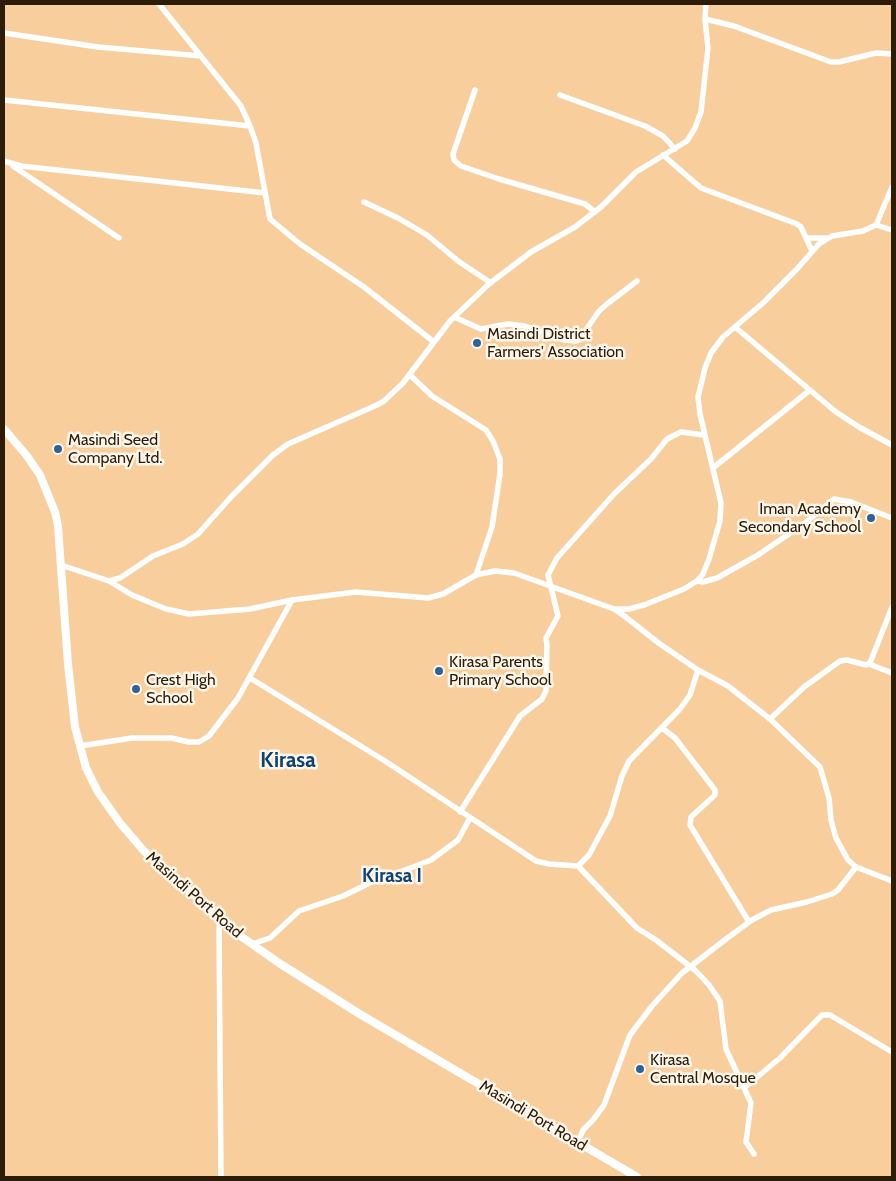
<!DOCTYPE html>
<style>
body{margin:0}
#map{position:relative;width:896px;height:1181px;overflow:hidden;background:#f9ce9d;font-family:Cabin,sans-serif}
canvas{display:block}
.frame{position:absolute;inset:0;border:5px solid #2c1c08;pointer-events:none}
</style>
<div id="map">
<canvas width="896" height="1181"></canvas>
<div class="frame"></div>
</div>
<script>
const ctx = document.querySelector('canvas').getContext('2d');
ctx.lineJoin = 'round';
const shape = rows => new Path2D(rows.map(r => 'M' + r).join(''));
function strokePath(path, color, width, dash) { ctx.strokeStyle = color; ctx.lineWidth = width; ctx.lineCap = dash ? 'butt' : 'round'; ctx.setLineDash(dash || []); ctx.stroke(path); }
function label(font, color, halo, rows, align = 'center') {
  ctx.font = font + ' Cabin,sans-serif'; ctx.lineWidth = 5; ctx.setLineDash([]); ctx.textBaseline = 'middle'; ctx.strokeStyle = halo; ctx.fillStyle = color; for (const [text, x, y, turn = 0] of rows) {
    ctx.save(); ctx.translate(x, y); ctx.rotate((+turn || 0) * Math.PI / 180); ctx.textAlign = isNaN(turn) ? turn : align; if (halo) ctx.strokeText(text, 0, 0); ctx.fillText(text, 0, 0); ctx.restore();
  }
}
strokePath(shape([
 [159,4,241,106,250,126,256,143,270,219,300,244,364,287,434,342],
 [705,19,734,26,831,62,839,62,876,53,892,54],
 [4,33,98,47,201,56],
 [475,90,453,154,454,160,461,166,499,179,585,204,595,212],
 [560,95,645,126,663,136,675,149],
 [4,100,250,126],
 [663,155,701,188,797,224,801,227,812,251],
 [4,161,21,166,265,193],
 [13,166,119,238],
 [364,202,398,218,427,235,458,261,491,283],
 [876,225,892,230],
 [806,238,826,238],
 [454,317,481,329,508,324,525,326,564,340,576,341,579,340,599,311,607,304,637,281],
 [735,327,836,412,859,427,892,445],
 [410,375,432,396,486,430,493,441,500,459,500,474,492,527,476,575],
 [713,468,810,390],
 [61,565,109,581,132,595,166,609,189,614,250,609,292,600,356,592,428,598,443,594,476,575,495,571,514,573,614,609,623,615,660,644,698,670,728,686,770,719,820,767,829,798,831,820,836,838,848,860,856,867,892,881],
 [109,581,120,578,153,556,183,544,198,534,231,497,273,455,288,444,377,405,384,401,403,383,450,321,489,284,531,252,575,227,601,207,636,172,687,141,695,128,701,112,708,48,705,19,706,4],
 [697,581,703,582,717,578,758,555,805,523,834,499,851,502,892,518],
 [616,609,629,609,644,605,684,589,697,581,703,574,709,559,720,521,721,503,700,414,698,397,705,368,711,353,723,337,763,303,796,270,819,244,832,236,863,231,876,225,892,187],
 [869,664,892,673],
 [250,678,385,761,536,861,549,864,578,866,589,855,610,816,622,776,629,761,680,709,690,695,698,670],
 [770,719,804,687,840,661,847,660,866,665,870,663,892,607],
 [662,728,675,738,715,790,715,795,691,817,690,825,749,922],
 [80,746,132,738,171,738,189,742,199,742,209,736,238,698,292,600],
 [460,812,520,716,542,699,546,691,547,645,546,638,558,616,548,575,557,558,614,494,651,459,667,439,681,432,704,435],
 [578,866,637,928,656,940,696,971,709,985,720,1001,726,1049,751,1103,746,1142,754,1154],
 [220,917,219,930,221,1177],
 [252,944,270,938,299,911,343,896,382,877,400,872,431,860,458,840,470,818],
 [744,1088,780,1058,822,1015,830,1015,892,1052],
 [578,1142,583,1130,593,1120,604,1105,630,1035,652,1006,682,973,726,939,752,920,771,910,807,902,832,894,838,890,856,867]
]), '#fff', 5.5);
strokePath(shape([
 [4,429,27,456,40,475,55,512,58,526,68,664,75,727,86,768,98,792,120,823,143,850,239,935,279,963,358,1013,637,1177]
]), '#fff', 8);
for (const [x, y, r, color] of [
 [477,343,5,"#2a649c"],
 [58,449,5,"#2a649c"],
 [871,518,5,"#2a649c"],
 [439,671,5,"#2a649c"],
 [136,689,5,"#2a649c"],
 [640,1069,5,"#2a649c"]
]) { const dot = new Path2D(); dot.arc(x, y, r, 0, 2 * Math.PI); ctx.fillStyle = color; ctx.fill(dot); strokePath(dot, '#fff6ec', 2); }
label('16px', '#2c1c08', '#fff6ec', [
 ["Masindi District",487,334],
 ["Farmers' Association",487,352],
 ["Masindi Seed",68,440],
 ["Company Ltd.",68,458],
 ["Iman Academy",861,509,"right"],
 ["Secondary School",861,527,"right"],
 ["Kirasa Parents",449,662],
 ["Primary School",449,680],
 ["Crest High",146,680],
 ["School",146,698],
 ["Kirasa",650,1060],
 ["Central Mosque",650,1078]
], 'left');
label('16px', '#2c1c08', '#fff6ec', [
 ["Masindi Port Road",194,895,41],
 ["Masindi Port Road",533,1116,31]
]);
label('bold 19px', '#0b4475', '#fff6ec', [
 ["Kirasa I",392,876]
]);
label('bold 21px', '#0b4475', '#fff6ec', [
 ["Kirasa",288,761]
]);
</script>
